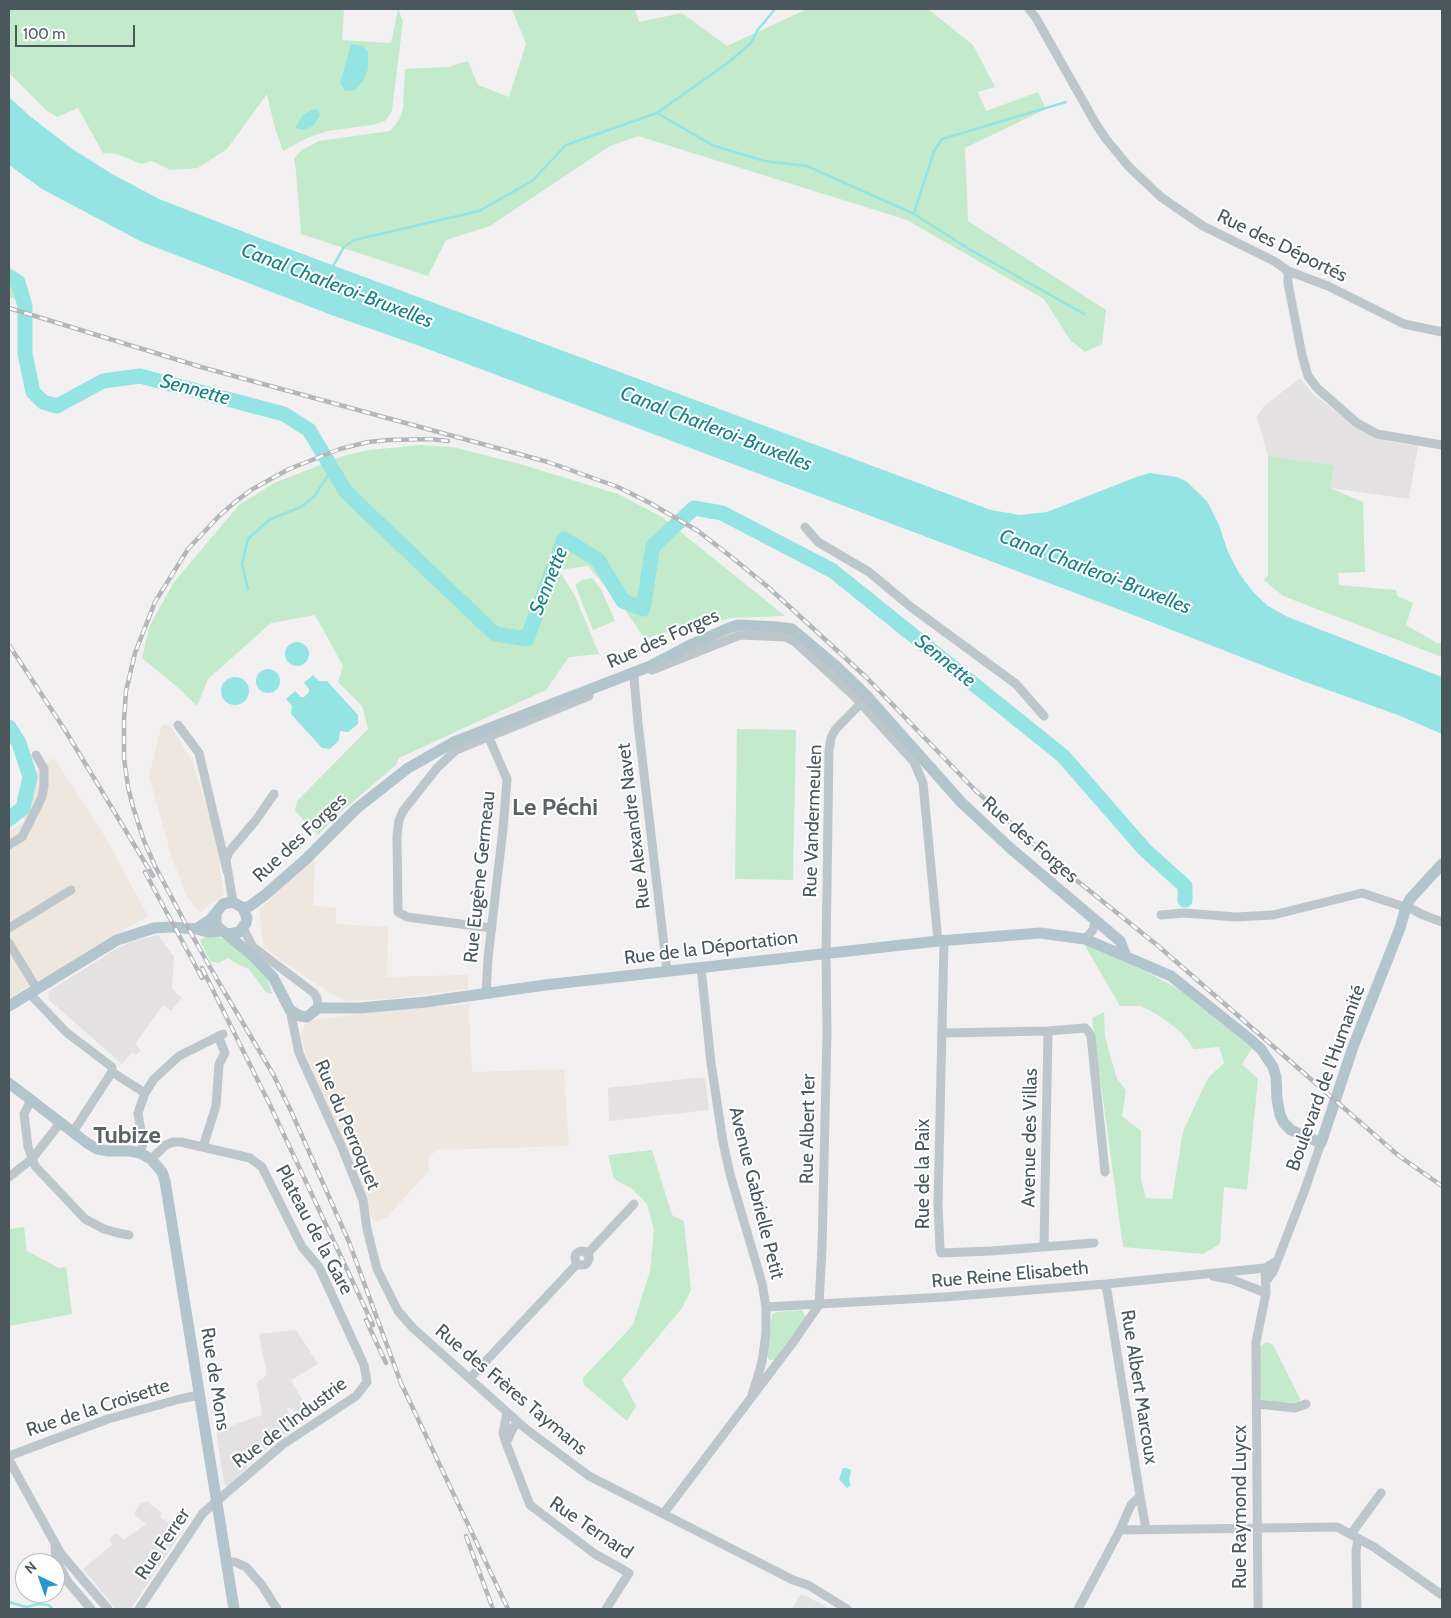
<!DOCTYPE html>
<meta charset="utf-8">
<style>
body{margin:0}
#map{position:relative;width:1451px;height:1618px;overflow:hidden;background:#f2f0f1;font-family:Cabin,sans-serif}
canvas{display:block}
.frame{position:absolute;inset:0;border:10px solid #4a575c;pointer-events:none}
.north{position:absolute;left:15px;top:1553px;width:50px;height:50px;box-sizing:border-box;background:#fff;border:1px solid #b7bcbe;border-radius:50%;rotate:318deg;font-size:14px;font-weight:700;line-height:20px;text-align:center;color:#4a575c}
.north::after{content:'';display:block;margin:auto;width:18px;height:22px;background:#2995d3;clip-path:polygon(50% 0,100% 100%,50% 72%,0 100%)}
.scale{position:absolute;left:15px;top:25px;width:120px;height:22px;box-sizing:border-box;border:2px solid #4a575c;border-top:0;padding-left:6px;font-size:15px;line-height:18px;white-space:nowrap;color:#4a575c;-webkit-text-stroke:4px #fff;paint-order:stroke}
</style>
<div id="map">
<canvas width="1451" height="1618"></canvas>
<div class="frame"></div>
<div class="north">N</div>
<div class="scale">100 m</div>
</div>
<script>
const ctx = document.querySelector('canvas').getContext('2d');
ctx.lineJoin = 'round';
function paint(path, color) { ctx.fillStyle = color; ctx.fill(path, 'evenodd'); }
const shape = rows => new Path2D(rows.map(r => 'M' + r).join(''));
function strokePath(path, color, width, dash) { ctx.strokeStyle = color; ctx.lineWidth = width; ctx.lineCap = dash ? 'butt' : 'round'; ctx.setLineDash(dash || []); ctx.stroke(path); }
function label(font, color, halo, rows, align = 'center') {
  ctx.font = font + ' Cabin,sans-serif'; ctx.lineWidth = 4; ctx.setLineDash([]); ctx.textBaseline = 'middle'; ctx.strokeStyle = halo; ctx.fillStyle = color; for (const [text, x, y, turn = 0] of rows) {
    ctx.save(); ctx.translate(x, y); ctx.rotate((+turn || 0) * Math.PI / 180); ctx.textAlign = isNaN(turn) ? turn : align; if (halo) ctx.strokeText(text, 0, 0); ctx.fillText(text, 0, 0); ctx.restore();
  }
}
paint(shape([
 [162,724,171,726,192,761,213,825,224,894,200,913,187,897,171,855,149,776],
 [54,758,104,835,148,916,9,998,9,832,24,822,32,774],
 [315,857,313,905,336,908,336,924,388,927,387,977,468,975,468,989,390,999,346,1001,331,994,264,948,259,910],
 [469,1004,472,1072,564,1069,569,1146,436,1150,428,1159,429,1171,387,1217,374,1222,305,1051,301,1034,304,1025,315,1020,372,1012]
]), '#ede7e0');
paint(shape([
 [1300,378,1313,394,1365,433,1392,442,1418,446,1409,499,1330,488,1333,465,1268,456,1257,417,1263,407],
 [158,935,174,957,172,989,182,998,171,1011,163,1005,135,1044,141,1050,136,1055,132,1052,122,1064,48,999,49,991,116,949,135,940],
 [694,1078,705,1078,709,1110,609,1121,608,1088],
 [296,1330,318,1364,291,1380,312,1416,301,1425,291,1407,287,1409,296,1428,263,1451,235,1479,227,1486,224,1485,216,1429,227,1427,262,1415,257,1382,267,1375,259,1334],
 [149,1501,150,1504,162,1513,160,1517,182,1531,131,1609,116,1609,83,1569,112,1545,109,1539,116,1533,124,1540,146,1524,134,1514,141,1503],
 [801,1594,810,1598,830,1609,792,1609]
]), '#e3e1e2');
paint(shape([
 [9,9,344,9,342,40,391,43,398,9,403,21,392,111,385,121,371,125,328,131,307,138,283,151,274,125,267,94,227,149,198,168,170,170,152,161,141,164,117,154,103,153,78,108,57,117,46,110,9,73],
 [512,9,635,9,639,22,682,13,727,46,807,9,928,9,973,45,995,87,978,92,986,111,1038,92,1046,109,965,148,968,221,1106,310,1102,344,1085,352,1070,340,1044,299,907,220,638,136,610,146,490,226,446,240,428,276,301,234,296,171,294,159,302,150,319,141,390,131,399,120,403,108,405,69,448,67,468,61,478,85,509,97,526,44],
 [9,267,21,275,29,304,9,297],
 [420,445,453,447,520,464,618,494,662,517,785,616,731,618,659,634,645,639,625,610,588,566,559,570,575,596,599,654,569,657,546,690,399,758,396,765,342,811,318,835,295,811,297,801,368,729,362,706,338,682,343,666,315,615,271,623,208,679,197,706,176,686,142,658,150,625,174,582,239,505,274,483,343,456,369,450],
 [1268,456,1334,465,1330,488,1363,502,1365,572,1338,573,1339,585,1396,590,1397,596,1413,603,1406,625,1437,643,1442,643,1442,657,1283,596,1264,580,1268,575],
 [592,578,601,589,615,621,593,630,575,585,582,580],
 [737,729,796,730,793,880,735,879],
 [206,936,218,937,227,941,255,961,267,977,272,994,266,992,249,969,237,964,228,958,219,963,210,961,200,940],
 [1084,944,1149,973,1180,990,1252,1048,1242,1064,1258,1079,1247,1190,1224,1187,1220,1244,1203,1254,1123,1247,1092,1018,1104,1012,1105,1037,1117,1079,1126,1090,1122,1116,1141,1131,1141,1179,1146,1198,1172,1199,1183,1131,1208,1078,1224,1063,1219,1047,1194,1049,1181,1032,1158,1015,1141,1006,1120,1006],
 [652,1150,672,1215,684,1221,691,1290,682,1308,622,1380,636,1406,627,1421,584,1385,583,1378,633,1325,650,1271,654,1229,647,1204,632,1189,614,1179,608,1155],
 [24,1227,27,1251,59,1268,66,1267,72,1314,9,1326,9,1229],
 [802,1310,806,1317,775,1359,773,1360,769,1360,767,1356,772,1315,776,1312],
 [1266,1342,1272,1344,1274,1347,1300,1399,1299,1403,1266,1402,1260,1398,1260,1347]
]), '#c3ebcb');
paint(shape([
 [351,44,363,46,368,52,368,69,363,81,355,90,345,91,340,83],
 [9,97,31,117,71,148,112,174,159,199,265,240,991,510,1020,515,1047,512,1139,476,1150,473,1177,477,1187,482,1207,501,1219,525,1228,552,1239,573,1253,592,1268,606,1288,617,1442,677,1442,734,1398,715,1300,680,1123,611,417,345,334,316,142,242,42,189,9,165],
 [318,109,320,115,313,126,304,130,295,128,303,115,312,110],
 '285 654a12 12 0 1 1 24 0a12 12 0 1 1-24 0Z',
 '256 681a12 12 0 1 1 24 0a12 12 0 1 1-24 0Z',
 [313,675,319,681,327,681,358,715,358,724,348,732,340,731,339,740,330,749,322,748,291,714,292,706,286,699,295,691,301,697,304,697,309,692,309,689,304,683],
 '221 691a14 14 0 1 1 28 0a14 14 0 1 1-28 0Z',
 [843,1468,847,1468,851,1470,849,1481,851,1485,847,1488,839,1479]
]), '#94e4e4');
strokePath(shape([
 [657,113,712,145,764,161,807,166,914,214,969,249,1084,314],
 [914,213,934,151,942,139,1066,102],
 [333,266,344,247,354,240,479,211,532,181,566,145,657,113,729,62,751,43,757,31,775,9],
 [248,589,242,564,248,539,270,519,299,508,314,497,332,469],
 [9,1602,26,1607,38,1604,48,1605,53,1609]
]), '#94e4e4', 2.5);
strokePath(shape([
 [9,277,18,282,25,306,25,354,33,392,43,402,57,406,103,381,140,376,284,414,309,430,346,492,495,634,527,639,564,539,598,560,623,601,643,609,653,546,694,508,722,513,833,571,1063,756,1145,850,1185,886,1185,900],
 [9,727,19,743,30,777,23,808,9,819]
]), '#94e4e4', 15);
strokePath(shape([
 [1029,9,1036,18,1096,124,1106,139,1129,167,1161,197,1203,226,1274,261,1288,271,1328,286,1404,324,1442,332],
 [1288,271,1288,283,1302,355,1308,376,1317,388,1357,423,1377,434,1442,445],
 [805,527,818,542,869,572,911,607,1016,684,1044,716],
 [652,670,740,635,786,637,795,642,854,696,914,762,923,783,938,941],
 [634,678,638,723,667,971],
 [178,725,199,753,227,871],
 [9,845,22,837,42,797,44,785,44,769,36,755],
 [233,902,226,860,229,852,256,820,274,794],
 [1161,915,1184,913,1236,917,1273,915,1362,893,1414,910,1421,914,1442,922],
 [9,928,71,890],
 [243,928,253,947,314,993,317,998,318,1008],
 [492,928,407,917,398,912,397,836,399,820,403,811,437,768,456,750,589,696],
 [1085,939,1093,930,1095,919],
 [944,941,938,1204,940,1249,941,1253,991,1251,1094,1243],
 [9,943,37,989],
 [701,967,711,1063,723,1142,730,1174,762,1283,766,1307,766,1333,762,1362,752,1395],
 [486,993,488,958,503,829,507,779,489,738],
 [30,994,66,1032,112,1067,112,1072],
 [290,1010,299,1053,343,1150,363,1200,367,1229,377,1269,398,1311,413,1328,526,1429,589,1476,793,1580,808,1585,847,1609],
 [943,1033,1048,1031,1085,1028,1088,1031,1091,1036,1105,1172],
 [112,1072,145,1093,138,1113,143,1143,140,1153],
 [145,1093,154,1079,179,1056,223,1034],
 [31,1100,24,1114,28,1147,35,1166,85,1219,104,1229,118,1233,129,1235],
 [73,1132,112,1072],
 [203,1147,216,1106,219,1064,225,1053,218,1036],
 [9,1177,32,1159,60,1123],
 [1044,1245,1048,1031],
 '575 1258a7 7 0 1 1 14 0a7 7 0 1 1-14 0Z',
 [587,1254,634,1204],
 [1213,1276,1233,1280,1266,1293],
 [1266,1281,1273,1272,1304,1192,1321,1143],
 [1106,1284,1140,1496],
 [819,1305,822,1248,827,1033,826,953,829,750,831,738,835,730,861,703],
 [766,1307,944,1297,1106,1284,1265,1268,1277,1261],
 [470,1378,577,1264],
 [1257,1404,1295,1408,1306,1404],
 [507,1413,503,1433,506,1443,513,1428,518,1422],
 [506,1443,530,1505,595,1554,629,1573,606,1609],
 [9,1456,108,1419,180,1399,199,1395],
 [9,1460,61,1554,108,1609],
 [664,1513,794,1341,819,1305],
 [1146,1529,1140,1496,1131,1505,1120,1530,1337,1527,1374,1547,1442,1595],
 [1351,1534,1381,1493],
 [55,1546,56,1560,68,1582,91,1609],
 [226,1562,235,1562,246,1567,261,1584,277,1609],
 [139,1609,203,1513,282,1445,356,1396,367,1382,364,1365,319,1267,302,1247,262,1167,250,1158,181,1142,173,1142,166,1145,151,1159],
 [1078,1609,1120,1530],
 [1258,1609,1256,1356,1256,1342,1266,1293,1265,1268],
 [1357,1609,1356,1551,1358,1539]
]), '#bdc7cb', 9);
strokePath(shape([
 [243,908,250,906,265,895,305,860,356,809,408,768,454,742,648,667,690,645,729,628,738,625,777,627,792,629,836,666,865,694,961,802,1009,847,1120,941,1126,956],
 [196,929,210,920,223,904,233,902,243,908,247,918,246,923,239,932,229,934,224,932,218,927,216,923,216,913],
 [224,932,252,955,273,977,290,1010,300,1016,307,1017,318,1008,360,1008,426,1002,545,985,938,941,1040,933,1085,939,1171,976,1251,1040,1261,1049,1273,1067,1276,1077,1277,1099,1280,1115,1284,1123,1291,1130,1321,1143,1353,1047,1400,928,1406,907,1410,899,1442,864],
 [9,1006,117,940,154,928,171,927,196,929,208,932,222,931],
 [9,1083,87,1143,97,1149,109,1151,130,1151,140,1153,151,1159,162,1172,165,1181,234,1609]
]), '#b2c4cc', 11);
const rail = shape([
 [9,308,201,367,548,462,618,487,650,503,698,531,734,559,768,587,866,677,974,789,1050,859,1157,945,1399,1156,1442,1186],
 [9,645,65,730,153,876],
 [145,872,202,978],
 [202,968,269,1103,373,1325],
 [366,1320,386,1363],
 [400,1381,508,1609],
 [402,1386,349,1242,291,1111,273,1074,215,976,183,919,155,866,144,841,133,807,128,787,124,758,124,720,126,691,135,653,155,602,188,549,219,516,235,502,251,490,289,469,340,449,368,442,389,440,430,439,448,441],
 [466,1536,493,1609]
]);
strokePath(rail, '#b3b7ba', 4.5);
strokePath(rail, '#fff', 2.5, [8]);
label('19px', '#4a575c', '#fff', [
 ["Rue des Déportés",1282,246,26],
 ["Rue des Forges",663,639,-24],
 ["Rue Vandermeulen",813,821,-88],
 ["Rue Alexandre Navet",634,826,-97],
 ["Rue des Forges",300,838,-43],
 ["Rue des Forges",1030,840,41],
 ["Rue Eugène Germeau",480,877,-84],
 ["Rue de la Déportation",711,948,-7],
 ["Boulevard de l'Humanité",1326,1078,-70],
 ["Rue du Perroquet",347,1125,67],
 ["Rue Albert 1er",808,1129,-89],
 ["Avenue des Villas",1030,1138,-89],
 ["Rue de la Paix",923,1174,-90],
 ["Avenue Gabrielle Petit",756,1193,76],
 ["Plateau de la Gare",314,1230,62],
 ["Rue Reine Elisabeth",1010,1275,-5],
 ["Rue de Mons",215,1379,81],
 ["Rue Albert Marcoux",1139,1387,81],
 ["Rue des Frères Taymans",511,1390,40],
 ["Rue de la Croisette",98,1408,-18],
 ["Rue de l'Industrie",290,1423,-37],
 ["Rue Raymond Luycx",1240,1507,-90],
 ["Rue Ternard",591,1528,34],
 ["Rue Ferrer",163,1544,-56]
]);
label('italic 20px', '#178183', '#fff', [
 ["Canal Charleroi-Bruxelles",337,286,21],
 ["Sennette",195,390,15],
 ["Canal Charleroi-Bruxelles",716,429,21],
 ["Canal Charleroi-Bruxelles",1095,572,21],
 ["Sennette",549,581,-68],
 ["Sennette",945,661,39]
]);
label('bold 24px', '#5d6264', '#fff', [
 ["Le Péchi",555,808],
 ["Tubize",127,1136]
]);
</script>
